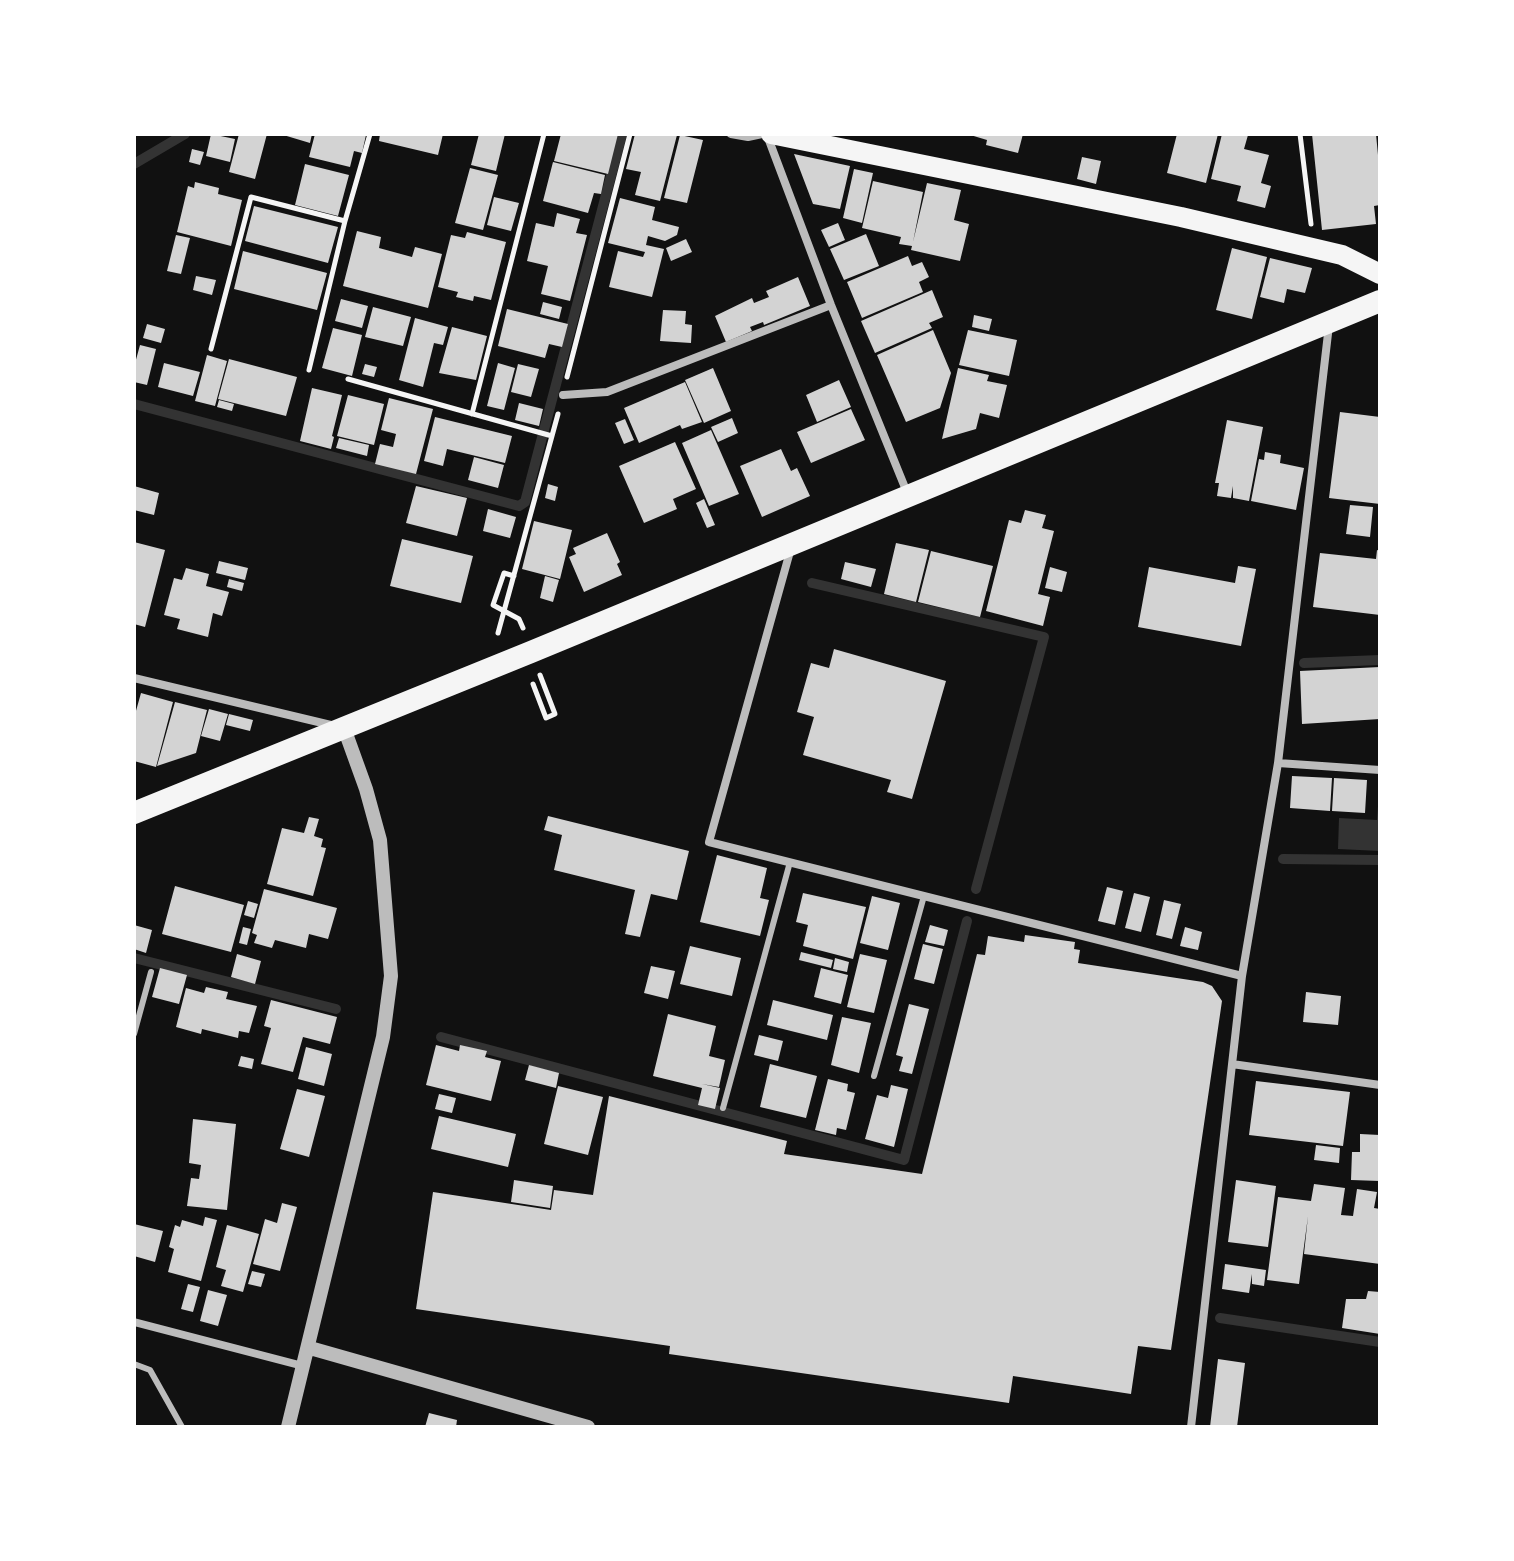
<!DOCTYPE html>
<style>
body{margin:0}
#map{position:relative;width:1514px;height:1561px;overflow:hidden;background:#111;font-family:Rubik,sans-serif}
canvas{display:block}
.frame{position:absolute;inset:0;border:136px solid #fff;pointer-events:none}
</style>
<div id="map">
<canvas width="1514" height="1561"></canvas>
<div class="frame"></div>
</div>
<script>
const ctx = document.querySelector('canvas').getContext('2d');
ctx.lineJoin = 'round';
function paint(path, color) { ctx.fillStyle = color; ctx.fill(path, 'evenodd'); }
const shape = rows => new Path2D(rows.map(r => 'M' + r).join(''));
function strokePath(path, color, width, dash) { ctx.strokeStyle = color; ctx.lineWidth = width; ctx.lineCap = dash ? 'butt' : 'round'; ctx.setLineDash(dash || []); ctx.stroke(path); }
paint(shape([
 [1378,806,1380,806,1380,851,1338,849,1339,818,1377,820]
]), '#333');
strokePath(shape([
 [134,164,185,134],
 [134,404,519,506,525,502,622,134],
 [812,583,1044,637,976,889],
 [1304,663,1380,660],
 [1283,859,1380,860],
 [134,958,336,1009],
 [441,1037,904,1160,967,921],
 [1220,1318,1380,1342]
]), '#333', 10);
paint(shape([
 [211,134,235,139,230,162,206,156],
 [239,134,267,134,255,179,229,172],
 [280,134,312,134,310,143],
 [315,134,361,134,366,135,362,153,354,151,350,167,309,157],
 [380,134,443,134,438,155,379,141],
 [479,134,505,134,496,171,471,165],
 [561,134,618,134,608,174,554,161],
 [635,134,677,135,660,201,635,195,641,172,626,169],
 [967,134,1023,134,1018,153,986,145,987,140],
 [1177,134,1218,134,1206,183,1167,173],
 [1222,134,1248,135,1244,149,1269,155,1261,183,1271,186,1265,208,1237,201,1241,186,1211,179],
 [1312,134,1376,134,1378,155,1380,155,1380,205,1374,206,1376,224,1322,230],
 [680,135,703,140,687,203,664,198],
 [192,149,204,152,200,165,189,162],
 [794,154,850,166,840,209,813,204],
 [1082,157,1101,161,1096,184,1077,179],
 [553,162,605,175,601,194,594,193,588,213,543,201],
 [305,164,349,175,338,216,295,205],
 [470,168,498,175,483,230,455,223],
 [854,169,873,173,862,223,843,218],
 [873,181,923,192,913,242,927,183,961,190,954,220,969,224,960,261,911,250,912,246,899,244,901,237,862,228],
 [195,182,219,188,218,194,242,200,231,246,177,232,188,186,194,188],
 [494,197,519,203,511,231,487,225],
 [620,198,655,207,652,220,679,227,677,235,665,241,648,236,646,245,664,249,652,297,609,287,618,251,643,257,645,252,608,243],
 [254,206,338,227,328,263,245,241],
 [557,213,580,219,576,233,587,235,570,301,541,294,548,266,527,261,536,223,554,227],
 [838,223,845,240,829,247,821,230],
 [357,231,381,237,379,248,412,257,415,247,442,254,428,308,343,286],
 [467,232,506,242,491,300,474,296,473,301,456,297,458,292,438,287,451,235,465,238],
 [866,234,879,266,844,280,830,249],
 [176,235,190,238,181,274,167,271],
 [686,239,692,252,671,261,666,248],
 [1232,248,1267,257,1252,319,1216,310],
 [243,251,327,273,317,310,234,289],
 [908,256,912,266,922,262,929,277,919,282,923,292,862,318,847,282],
 [1270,258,1312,268,1305,293,1287,289,1284,303,1260,297],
 [196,276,216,280,212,295,193,290],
 [798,277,810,306,764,325,763,322,750,327,752,331,726,342,715,316,752,298,754,303,769,297,766,291],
 [932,290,943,317,929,323,932,328,875,353,861,321],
 [341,299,368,306,362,328,335,321],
 [543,302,562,307,559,319,540,314],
 [373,307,411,317,403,346,365,337],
 [507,309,568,324,562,347,549,344,545,358,498,346],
 [663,310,686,311,685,324,692,325,691,343,660,341],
 [974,315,992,319,989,331,972,327],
 [415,318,448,327,443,345,434,343,423,387,399,380],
 [147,324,165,329,161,343,143,338],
 [452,327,487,336,476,380,439,373],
 [333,328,362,335,352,376,322,368],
 [933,330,951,373,940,408,906,422,877,355],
 [968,330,1017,340,1009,376,959,365],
 [140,345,156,349,147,385,134,382,134,367],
 [207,355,227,361,215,406,195,401],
 [229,359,297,377,286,416,218,399],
 [164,363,200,372,193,396,158,387],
 [498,363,515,368,504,410,487,406],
 [365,364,377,367,374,377,362,374],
 [518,364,539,369,531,397,511,392],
 [713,368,731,411,704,423,685,380],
 [958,368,989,375,987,381,1007,385,999,418,980,413,976,429,942,439],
 [839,380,851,407,817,422,806,395],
 [685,382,702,422,682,429,680,425,639,443,624,408],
 [312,388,342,395,332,436,334,437,331,449,300,441],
 [348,395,384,404,374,445,337,436],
 [389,398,433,409,416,474,375,464,380,444,393,447,396,434,381,430],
 [219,400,234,404,232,411,217,407],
 [519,403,543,409,539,426,515,420],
 [851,409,865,440,811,463,797,432],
 [1340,412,1380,417,1380,504,1329,498],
 [435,417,512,436,505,463,447,449,443,466,424,461],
 [732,418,738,433,718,442,711,427],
 [625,419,634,440,624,444,615,423],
 [1227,420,1263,427,1249,501,1233,498,1233,486,1231,498,1217,496,1219,483,1215,483],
 [711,430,739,494,709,506,682,443],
 [339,438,369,445,367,456,336,448],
 [675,442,696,489,673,499,677,509,644,523,619,466],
 [781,449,791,471,797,468,810,496,762,517,740,466],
 [1265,452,1281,455,1280,463,1304,468,1296,510,1251,501,1259,459,1264,460],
 [474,457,504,465,498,488,468,480],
 [548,484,558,487,555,501,545,498],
 [134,486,159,493,154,515,134,510],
 [416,486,467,498,457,536,406,523],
 [704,499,715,525,707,528,696,503],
 [1350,505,1373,507,1370,537,1346,534],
 [488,509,516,517,510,538,483,531],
 [1025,510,1046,515,1042,528,1054,531,1038,594,1050,597,1043,626,986,611,1009,520,1021,523],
 [534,521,572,530,560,579,522,569],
 [607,533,620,562,617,564,622,575,584,592,569,557,576,554,573,548],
 [402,539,473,556,461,603,390,586],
 [134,542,165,550,145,627,134,624],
 [896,543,929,550,916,602,884,594],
 [1377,550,1380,551,1380,615,1313,607,1320,553,1376,559],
 [931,551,993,566,980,617,918,602],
 [219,561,248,568,245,580,216,573],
 [845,562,876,569,871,587,841,579],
 [1238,566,1256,569,1241,646,1138,627,1149,567,1235,583],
 [1050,567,1067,572,1062,592,1045,588],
 [186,568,209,574,206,586,229,592,222,616,213,613,208,637,177,629,180,619,164,615,174,578,182,580],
 [545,576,559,580,553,602,540,598],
 [229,579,244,583,242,591,227,587],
 [834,649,946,681,912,799,887,792,891,780,803,755,814,717,797,712,811,663,829,668],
 [1380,667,1380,719,1302,724,1300,671],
 [141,693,173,702,156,767,134,761,134,718],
 [175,702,207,710,196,753,157,766],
 [209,709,228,714,220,741,201,736],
 [229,714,253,720,250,731,226,725],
 [1292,776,1332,778,1330,811,1290,808],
 [1334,778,1367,780,1365,813,1332,811],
 [548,816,689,851,677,900,651,894,640,937,625,934,635,890,554,870,562,835,544,830],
 [309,817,319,819,314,836,323,839,321,847,326,848,313,896,267,884,282,828,304,833],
 [717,855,767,868,760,898,769,900,760,936,700,922],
 [175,886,244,905,231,952,162,934],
 [1107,887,1123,891,1115,925,1098,921],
 [264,889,337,908,328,939,309,934,306,948,275,940,272,948,254,943,257,935,252,933],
 [803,893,866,907,853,959,803,946,808,925,796,922],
 [1134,893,1150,897,1141,932,1125,928],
 [872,896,900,903,888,950,860,943],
 [1164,900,1181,904,1172,939,1156,935],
 [248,901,258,904,254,918,244,915],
 [134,925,152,930,146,953,134,949],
 [930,925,948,930,944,946,925,942],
 [243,927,251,929,247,945,239,943],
 [1185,927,1202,932,1198,950,1180,946],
 [1025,935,1075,942,1074,949,1080,950,1078,963,1203,982,1212,986,1222,1001,1171,1350,1138,1346,1131,1394,1013,1376,1009,1403,669,1354,670,1346,416,1309,433,1192,551,1210,554,1190,593,1195,609,1096,787,1141,784,1154,922,1174,977,954,985,955,988,936,1024,942],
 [923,944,943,949,934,984,914,979],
 [690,946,741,958,732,996,680,984],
 [801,952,833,960,831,968,799,960],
 [237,954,261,961,255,984,231,977],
 [860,954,887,960,874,1013,847,1007],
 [835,958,849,962,847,972,833,969],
 [651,966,675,971,668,999,644,993],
 [160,968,187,975,179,1004,152,997],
 [821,968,848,975,841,1004,814,997],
 [206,987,228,992,226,999,257,1006,249,1033,239,1031,238,1038,202,1029,201,1034,176,1027,186,988,204,993],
 [1306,992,1341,996,1338,1025,1303,1022],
 [271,1000,337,1017,330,1044,303,1037,293,1072,261,1064,271,1028,264,1026],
 [773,1000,833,1015,827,1040,767,1025],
 [909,1004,929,1009,912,1074,899,1071,903,1057,896,1055],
 [668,1014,716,1026,709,1056,725,1060,719,1087,702,1084,720,1088,715,1109,698,1105,702,1088,653,1076],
 [842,1017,871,1023,859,1073,831,1065],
 [759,1035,783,1041,778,1061,754,1055],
 [436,1045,459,1051,460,1045,487,1051,485,1057,501,1061,491,1101,426,1085],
 [306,1047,332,1054,324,1086,298,1079],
 [241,1056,254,1059,252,1069,238,1066],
 [770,1064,817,1076,806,1118,760,1107],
 [529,1065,559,1073,556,1088,525,1080],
 [828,1079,848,1084,847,1091,855,1093,846,1130,837,1128,836,1135,815,1130],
 [1256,1081,1350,1092,1343,1146,1249,1135],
 [891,1085,908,1089,894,1147,865,1139,877,1095,888,1098],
 [558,1086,603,1097,588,1155,544,1144],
 [297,1089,325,1096,309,1157,280,1149],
 [439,1094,456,1098,452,1113,435,1109],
 [439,1116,516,1134,508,1167,431,1149],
 [193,1119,236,1124,227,1210,187,1206,191,1178,199,1179,201,1165,189,1163],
 [1360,1134,1380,1135,1380,1181,1351,1180,1352,1152,1360,1152],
 [1316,1145,1340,1148,1339,1163,1314,1160],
 [514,1180,553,1186,550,1208,511,1202],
 [1236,1180,1276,1186,1268,1247,1228,1242],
 [1314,1184,1345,1188,1341,1215,1353,1216,1357,1189,1377,1192,1374,1208,1380,1209,1380,1264,1304,1254,1308,1216,1299,1284,1267,1280,1278,1197,1311,1201],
 [282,1203,297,1207,280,1271,253,1264,265,1219,277,1223],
 [205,1217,217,1220,201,1281,168,1272,174,1249,169,1247,175,1225,180,1227,182,1220,203,1226],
 [134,1224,163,1231,155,1262,134,1256],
 [227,1225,259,1234,243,1292,221,1286,226,1270,216,1267],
 [1225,1264,1266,1270,1264,1286,1252,1284,1252,1274,1249,1293,1222,1289],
 [252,1271,265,1274,261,1287,248,1284],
 [188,1284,200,1287,193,1312,181,1309],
 [208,1290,227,1295,218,1326,200,1321],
 [1368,1291,1380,1292,1380,1334,1342,1328,1346,1299,1366,1299],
 [1218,1359,1245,1363,1237,1427,1210,1427],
 [429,1413,457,1420,456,1427,425,1427]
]), '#d3d3d3');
strokePath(shape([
 [1300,134,1311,224],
 [211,349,251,197,345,221],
 [309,370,345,221,370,134],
 [567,377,630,134],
 [348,379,552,436],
 [472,414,544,134],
 [514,576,504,573,493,605,519,619,523,628],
 [498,633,558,414],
 [533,684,546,718,555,714,540,675]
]), '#f5f5f5', 5);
strokePath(shape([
 [134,1034,151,972],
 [874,1076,924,896],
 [723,1108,790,862],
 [134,1364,150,1370,182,1427]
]), '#bcbcbc', 6);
strokePath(shape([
 [731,134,748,137,762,134],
 [767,135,831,305,908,495],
 [563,395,607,392,831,305],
 [791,548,709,842,1242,976],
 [134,678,335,726],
 [1278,763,1380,770],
 [1232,1064,1380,1085],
 [134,1322,303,1366],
 [1191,1427,1242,976,1278,763,1329,325]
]), '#bcbcbc', 8);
strokePath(shape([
 [310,1348,588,1427],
 [288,1427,383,1037,391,976,380,840,366,789,344,728]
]), '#bcbcbc', 14);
strokePath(shape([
 [771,134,1181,217,1342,255,1380,274]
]), '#f5f5f5', 20);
strokePath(shape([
 [134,813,531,652,1380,301]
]), '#f5f5f5', 22);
</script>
